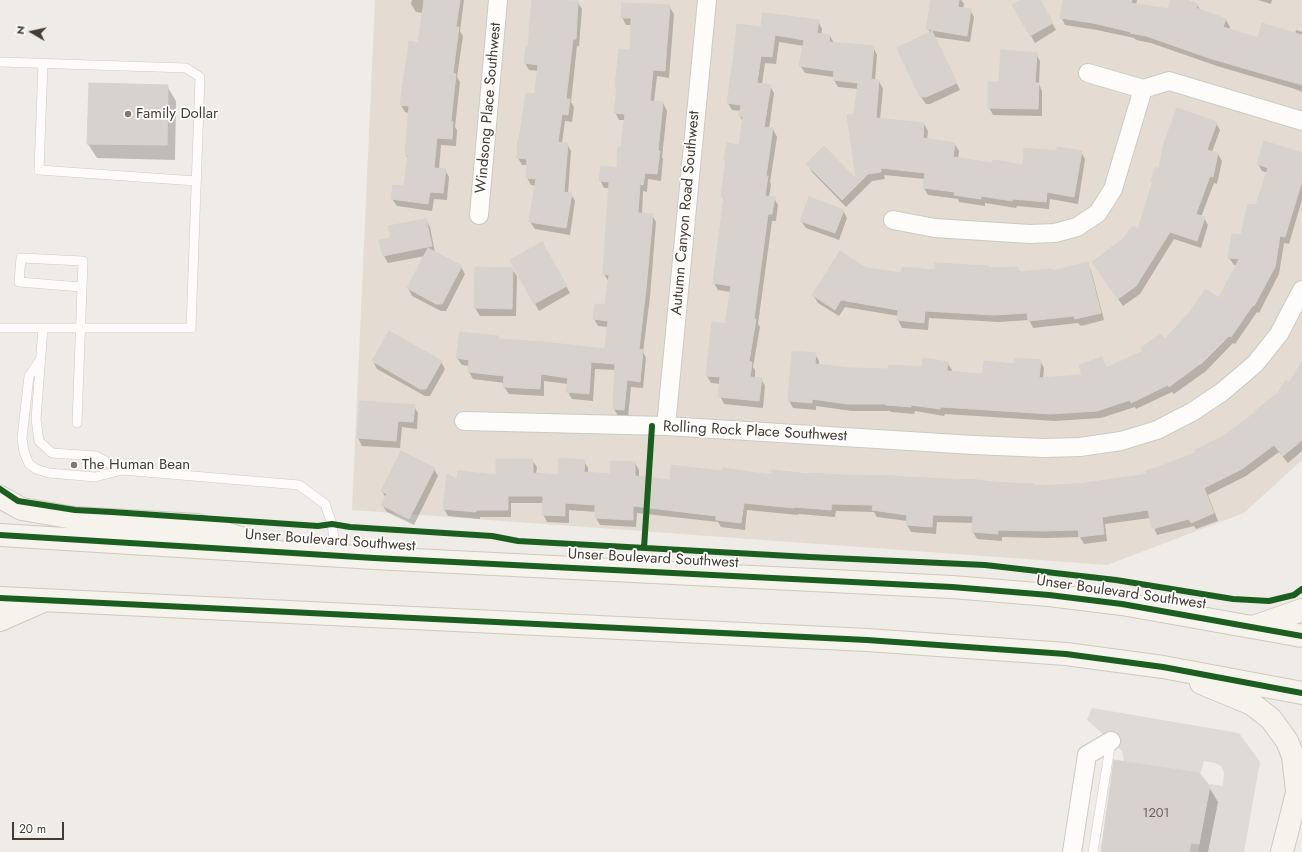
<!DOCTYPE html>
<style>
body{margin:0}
#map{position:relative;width:1302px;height:852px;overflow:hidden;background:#efebe6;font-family:Jost,sans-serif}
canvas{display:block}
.north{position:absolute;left:12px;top:12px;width:40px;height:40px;-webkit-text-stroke:3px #fff;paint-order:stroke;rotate:279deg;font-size:11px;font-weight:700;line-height:16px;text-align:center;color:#453b32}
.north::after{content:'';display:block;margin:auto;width:14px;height:18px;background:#453b32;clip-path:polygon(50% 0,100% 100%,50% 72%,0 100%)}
.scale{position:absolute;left:12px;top:822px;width:52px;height:18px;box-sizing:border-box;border:2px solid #453b32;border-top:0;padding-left:5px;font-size:12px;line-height:14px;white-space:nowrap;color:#453b32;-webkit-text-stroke:3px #fff;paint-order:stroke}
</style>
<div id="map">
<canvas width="1302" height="852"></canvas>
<div class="north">N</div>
<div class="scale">20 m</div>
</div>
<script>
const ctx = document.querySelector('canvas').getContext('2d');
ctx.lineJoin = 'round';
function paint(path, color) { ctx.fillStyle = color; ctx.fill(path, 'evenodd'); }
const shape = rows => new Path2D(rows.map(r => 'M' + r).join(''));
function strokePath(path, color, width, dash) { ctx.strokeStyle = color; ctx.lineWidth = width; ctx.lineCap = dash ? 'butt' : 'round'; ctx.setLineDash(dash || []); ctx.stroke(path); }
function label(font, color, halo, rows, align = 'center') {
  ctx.font = font + ' Jost,sans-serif'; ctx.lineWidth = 3.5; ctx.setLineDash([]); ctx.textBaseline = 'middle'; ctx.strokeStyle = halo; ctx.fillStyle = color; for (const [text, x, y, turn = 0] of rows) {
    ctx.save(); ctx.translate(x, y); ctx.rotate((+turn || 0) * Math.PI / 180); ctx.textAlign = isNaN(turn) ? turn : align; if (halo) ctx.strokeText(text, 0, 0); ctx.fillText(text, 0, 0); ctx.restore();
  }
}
paint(shape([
 [375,0,1302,0,1302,460,1244,513,1107,565,352,510]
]), '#e4dcd2');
paint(shape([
 [1092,708,1239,733,1260,762,1244,852,1198,852,1210,784,1223,786,1224,773,1221,766,1215,763,1204,761,1200,775,1124,761,1122,751,1087,720]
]), '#dedad6');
paint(shape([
 [412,0,464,0,460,31,463,36,457,77,460,82,455,127,457,130,456,146,441,145,439,169,445,170,449,177,447,200,434,199,432,211,397,206,392,199,394,186,405,187,408,159,406,155,409,113,405,112,401,105,419,44,423,13,416,12,411,4],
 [533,0,577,2,582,9,579,46,577,46,571,102,574,107,572,122,565,121,562,143,567,144,571,151,568,194,571,194,575,201,570,235,535,229,530,222,536,186,531,185,527,178,527,165,522,165,518,158,536,95,539,71,529,70,525,63,529,47],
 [932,0,961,0,964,4,963,9,970,10,974,17,970,42,934,37,960,90,930,104,926,104,921,97,930,33,928,29],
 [1024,0,1039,0,1056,30,1035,43,1014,6],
 [1064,0,1137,0,1136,5,1169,10,1172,0,1184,0,1197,5,1201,11,1226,20,1230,27,1229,30,1258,39,1295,34,1296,30,1302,32,1302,92,1295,89,1217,66,1151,43,1136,40,1134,38,1097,30,1065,25,1061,17],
 [1258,0,1272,0,1271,4],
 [669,6,674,14,669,78,657,76,654,102,663,103,667,111,662,157,663,159,661,181,648,179,647,192,643,191,642,215,652,215,656,222,650,297,643,352,646,358,643,388,631,387,628,417,618,416,614,409,616,370,595,369,593,401,572,399,568,392,568,384,544,381,544,396,509,394,504,387,505,383,473,379,469,372,469,366,462,365,457,358,498,337,499,340,606,350,608,327,598,326,594,319,606,306,609,282,604,274,609,188,604,188,600,180,617,169,622,148,625,120,619,120,615,112,618,89,616,87,631,51,632,25,626,25,622,17],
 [818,21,822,29,821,35,830,36,834,43,873,47,877,55,875,81,879,81,883,89,880,119,924,124,928,131,927,140,954,143,959,151,958,159,993,165,1024,166,1058,152,1081,152,1085,159,1078,204,1050,199,1049,209,1017,206,1016,208,985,203,985,206,959,202,958,199,928,195,924,188,925,179,884,175,885,179,872,181,846,207,812,172,808,164,857,181,855,115,858,89,838,87,834,80,834,77,805,73,800,65,804,46,779,42,776,64,765,63,762,84,770,86,774,93,769,129,773,129,777,137,770,182,771,184,769,198,774,198,778,205,776,221,772,221,758,324,760,327,753,367,755,370,755,378,761,379,765,386,763,408,724,404,720,396,721,384,711,383,707,376,726,326,731,292,718,290,714,283,725,201,722,196,727,162,725,159,740,146,743,122,740,116,741,111,732,110,728,103,762,28],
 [1036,54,1040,61,1039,84,1042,91,1042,116,993,115,989,107,1000,83],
 [167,86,176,101,175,160,97,158,88,144],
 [1216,123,1220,130,1212,152,1218,154,1222,161,1217,184,1214,183,1201,217,1204,218,1208,225,1201,248,1174,239,1140,294,1123,306,1093,262,1138,231,1153,183,1152,181,1159,169],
 [1302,154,1302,200,1289,244,1284,243,1279,274,1259,313,1257,312,1235,344,1233,343,1206,371,1174,394,1172,392,1136,409,1135,407,1101,418,1055,421,945,414,944,416,915,411,914,414,891,412,890,411,852,411,816,406,816,410,793,408,789,401,815,354,819,361,819,366,848,369,922,369,947,363,952,370,951,372,984,375,1015,365,1040,361,1044,368,1043,379,1083,376,1102,359,1107,369,1165,341,1219,299,1237,265,1234,265,1229,258,1256,207,1268,173,1262,171,1258,164],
 [843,210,847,218,839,240,806,228,801,221],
 [426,220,430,227,435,253,461,267,465,274,446,311,441,311,412,296,408,288,425,256,388,263,384,256,381,241,392,238],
 [542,243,570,293,539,311,511,260],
 [1087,263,1091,270,1104,320,1081,326,1078,323,1033,328,1029,320,999,322,929,318,928,330,902,328,898,320,899,316,845,307,839,316,818,303,813,295,866,269,902,275,935,271,989,267,990,269,1017,268,1020,273,1052,270,1053,272],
 [476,268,512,269,517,276,516,316,480,316,475,308],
 [373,361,441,362,445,369,430,396,425,396,377,369],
 [1302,364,1302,451,1288,463,1279,452,1246,476,1208,495,1218,521,1196,529,1194,526,1157,535,1150,518,1105,524,1107,541,1084,544,1080,537,1047,538,1002,537,1002,541,977,539,973,532,974,523,937,522,936,534,911,532,907,525,907,521,877,517,874,512,836,511,835,517,798,514,798,515,747,510,745,530,721,527,718,522,637,513,636,527,600,525,596,518,596,512,569,510,569,523,547,522,543,514,544,503,511,503,511,517,480,517,480,519,448,516,444,509,458,481,497,476,532,460,537,467,536,474,559,476,584,461,588,468,588,473,611,475,635,463,639,470,639,478,671,481,809,475,1034,484,1035,487,1079,485,1148,475,1198,453,1222,438,1257,413,1290,384],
 [361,402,414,406,418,413,417,429,402,427,400,448,362,446,358,438],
 [401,452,434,469,438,476,414,525,387,512,382,505,386,498,382,491],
 [1209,787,1218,802,1208,852,1102,852]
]), '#0003');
const building = shape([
 [424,0,460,0,456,27,459,27,453,73,456,74,451,121,453,122,452,139,437,138,434,168,446,169,443,193,430,192,428,204,391,199,393,185,404,186,408,155,405,155,409,106,400,105,409,41,418,43,424,0],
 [532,0,578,1,576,39,573,39,566,99,570,99,568,115,562,114,558,142,568,143,564,192,572,193,566,228,529,222,536,179,526,178,527,159,517,158,518,139,519,139,526,93,535,94,538,65,524,63,526,46,528,46,532,0],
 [931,0,959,0,958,7,971,9,967,36,926,29,931,0],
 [1022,0,1040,0,1053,23,1030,36,1012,5,1022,0],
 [1063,0,1132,0,1131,3,1168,9,1171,0,1187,0,1198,4,1196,8,1226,19,1223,27,1258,38,1262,23,1302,35,1302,85,1212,59,1146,36,1130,33,1131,32,1093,23,1060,18,1063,0],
 [622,3,670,5,665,71,653,70,650,101,663,102,658,151,660,151,657,174,645,173,643,185,640,184,638,213,653,214,646,289,639,349,643,350,640,382,627,380,624,410,613,409,615,364,591,362,589,394,566,392,568,378,541,374,540,389,503,387,504,376,468,372,469,360,456,358,460,332,498,336,498,339,543,342,605,349,608,321,593,319,595,304,605,305,609,275,603,274,609,182,599,181,601,166,617,168,618,147,621,147,625,114,614,113,617,87,615,87,619,49,630,50,631,18,621,18,622,3],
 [763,13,819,20,817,33,830,35,829,42,874,46,871,79,879,80,876,118,924,123,923,138,955,143,953,157,992,163,993,160,1023,165,1024,148,1057,151,1057,147,1082,151,1074,197,1047,192,1046,202,1013,199,1012,201,981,196,981,199,954,195,955,192,923,188,925,173,881,168,881,172,868,174,842,200,806,164,824,146,856,179,847,115,854,114,858,83,833,80,834,71,799,66,804,40,775,35,772,57,761,56,757,83,771,85,764,127,773,128,766,176,768,176,765,196,775,197,772,214,768,214,754,319,756,319,749,362,752,362,750,377,762,378,759,401,718,397,720,377,706,376,712,322,725,324,731,286,713,283,724,197,721,196,726,160,724,160,727,143,739,145,743,117,739,116,741,105,727,103,733,62,737,24,761,27,763,13],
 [932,31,957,83,926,97,920,97,897,48,932,31],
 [1001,50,1037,53,1035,83,1039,83,1038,109,988,108,988,82,999,82,1001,50],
 [89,83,168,85,167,145,87,144,89,83],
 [1177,108,1217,122,1207,150,1218,153,1213,177,1210,176,1196,214,1205,217,1197,241,1170,232,1136,286,1118,299,1092,262,1124,238,1132,226,1138,229,1153,181,1151,181,1156,167,1159,168,1164,143,1177,108],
 [1264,141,1302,153,1302,181,1285,237,1280,236,1275,267,1254,306,1253,305,1231,337,1229,336,1201,364,1200,364,1169,387,1168,385,1131,403,1130,400,1097,411,1050,414,941,407,940,409,911,405,911,407,886,405,886,404,847,404,812,399,812,403,788,401,792,351,816,353,815,364,848,368,888,369,889,365,922,367,923,358,948,362,947,371,983,374,984,361,1014,364,1015,358,1041,360,1039,378,1082,375,1079,365,1102,357,1106,368,1143,351,1141,348,1161,334,1165,339,1189,313,1206,289,1219,298,1239,259,1228,258,1232,234,1241,235,1248,204,1256,205,1268,168,1257,164,1264,141],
 [809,197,844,210,835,233,800,221,809,197],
 [426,219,432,246,383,256,379,240,391,238,388,226,426,219],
 [542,242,567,286,534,304,510,260,542,242],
 [428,248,462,266,442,304,436,304,407,288,428,248],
 [840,251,866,268,901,273,902,267,934,270,935,263,989,266,989,268,1018,267,1018,272,1052,269,1052,271,1088,262,1101,313,1075,319,1074,316,1028,321,1027,313,994,315,925,311,924,323,897,320,898,310,841,300,835,310,812,295,840,251],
 [475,267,513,268,512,309,474,308,475,267],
 [389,331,442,361,426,389,420,389,372,361,389,331],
 [1302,362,1302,440,1283,456,1274,445,1242,469,1204,488,1214,513,1191,523,1189,519,1152,529,1148,510,1102,517,1104,534,1079,537,1078,530,1043,531,998,530,998,534,972,532,973,516,933,515,932,527,906,525,907,515,872,510,873,505,832,504,831,510,794,507,794,508,744,503,741,523,716,520,716,516,633,506,633,520,595,518,595,505,565,503,565,516,542,515,543,496,508,496,508,510,476,510,476,512,443,509,447,474,457,479,458,471,496,475,496,459,533,459,533,473,558,475,559,458,585,460,584,472,610,474,611,461,635,462,635,476,670,480,671,465,722,471,722,468,772,475,772,470,808,474,809,473,841,475,891,476,943,479,977,480,1002,483,1034,484,1034,486,1079,484,1147,474,1146,471,1159,467,1196,452,1195,450,1222,437,1256,412,1255,411,1278,393,1286,380,1289,383,1302,362],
 [360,401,415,405,413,422,398,421,396,441,357,438,360,401],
 [401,451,435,468,409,519,381,505,387,494,381,491,401,451],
 [1114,760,1199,773,1210,786,1199,844,1191,843,1189,852,1101,852,1114,760]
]);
paint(building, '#d7d2cd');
strokePath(building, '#d7d2cc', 1);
const lane = shape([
 [0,62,186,68,200,77,191,328,0,328],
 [43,64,39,170,196,181],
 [43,328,36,419,39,441,52,453,96,456,122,470],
 [40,360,29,376,22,438,24,452,29,464,36,469,49,473,95,477,122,470,299,485,325,504,332,524,336,555],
 [77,423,83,261,21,258,19,282,81,287],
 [1093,852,1111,741]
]);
const street = shape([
 [1088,73,1143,89],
 [479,215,498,0],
 [893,220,935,228,1030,234,1055,233,1077,227,1098,213,1113,189,1143,89,1169,81,1302,121],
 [464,421,666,426,974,445,1044,448,1080,447,1121,441,1157,430,1192,412,1222,392,1255,364,1279,334,1302,290],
 [666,426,707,0],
 [1072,852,1087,755,1111,741]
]);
const secondary = shape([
 [0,497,22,509,74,518,197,525,248,540],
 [0,535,374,558,952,587,1049,595,1122,604,1302,636],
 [0,598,867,640,1066,654,1163,667,1302,693],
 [0,620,41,602],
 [1256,626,1302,610],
 [1201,683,1252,704,1271,719,1287,741,1293,756,1297,791],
 [1282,852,1301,777]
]);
strokePath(lane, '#cdc9c4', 10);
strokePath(street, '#cdc9c4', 20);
strokePath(secondary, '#d0c9bd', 24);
strokePath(lane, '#fdfcfb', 9);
strokePath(street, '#fdfcfb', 18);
strokePath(secondary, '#f6f3ed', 22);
strokePath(shape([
 [0,489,18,501,75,510,112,512,318,526,332,524,350,527,492,536,518,541,809,557,985,565,1116,580,1233,599,1269,601,1294,595,1302,589],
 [0,535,374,558,952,587,1049,595,1122,604,1302,636],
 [644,548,652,426],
 [0,598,867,640,1066,654,1163,667,1302,693]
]), '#1b5e20', 6);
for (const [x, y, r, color] of [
 [128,114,4,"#807971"],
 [74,465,4,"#807971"]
]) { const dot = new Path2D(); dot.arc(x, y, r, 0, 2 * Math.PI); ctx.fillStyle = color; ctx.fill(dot); strokePath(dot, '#fff', 1.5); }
label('13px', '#6b625a', null, [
 ["1201",1156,814]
]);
label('15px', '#453b32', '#fff', [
 ["Windsong Place Southwest",489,108,-85],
 ["Autumn Canyon Road Southwest",686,213,-85],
 ["Rolling Rock Place Southwest",755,432,3],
 ["Unser Boulevard Southwest",330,541,4],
 ["Unser Boulevard Southwest",653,559,3],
 ["Unser Boulevard Southwest",1121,593,8]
]);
label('15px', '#453b32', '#fff', [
 ["Family Dollar",136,114],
 ["The Human Bean",82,465]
], 'left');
</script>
